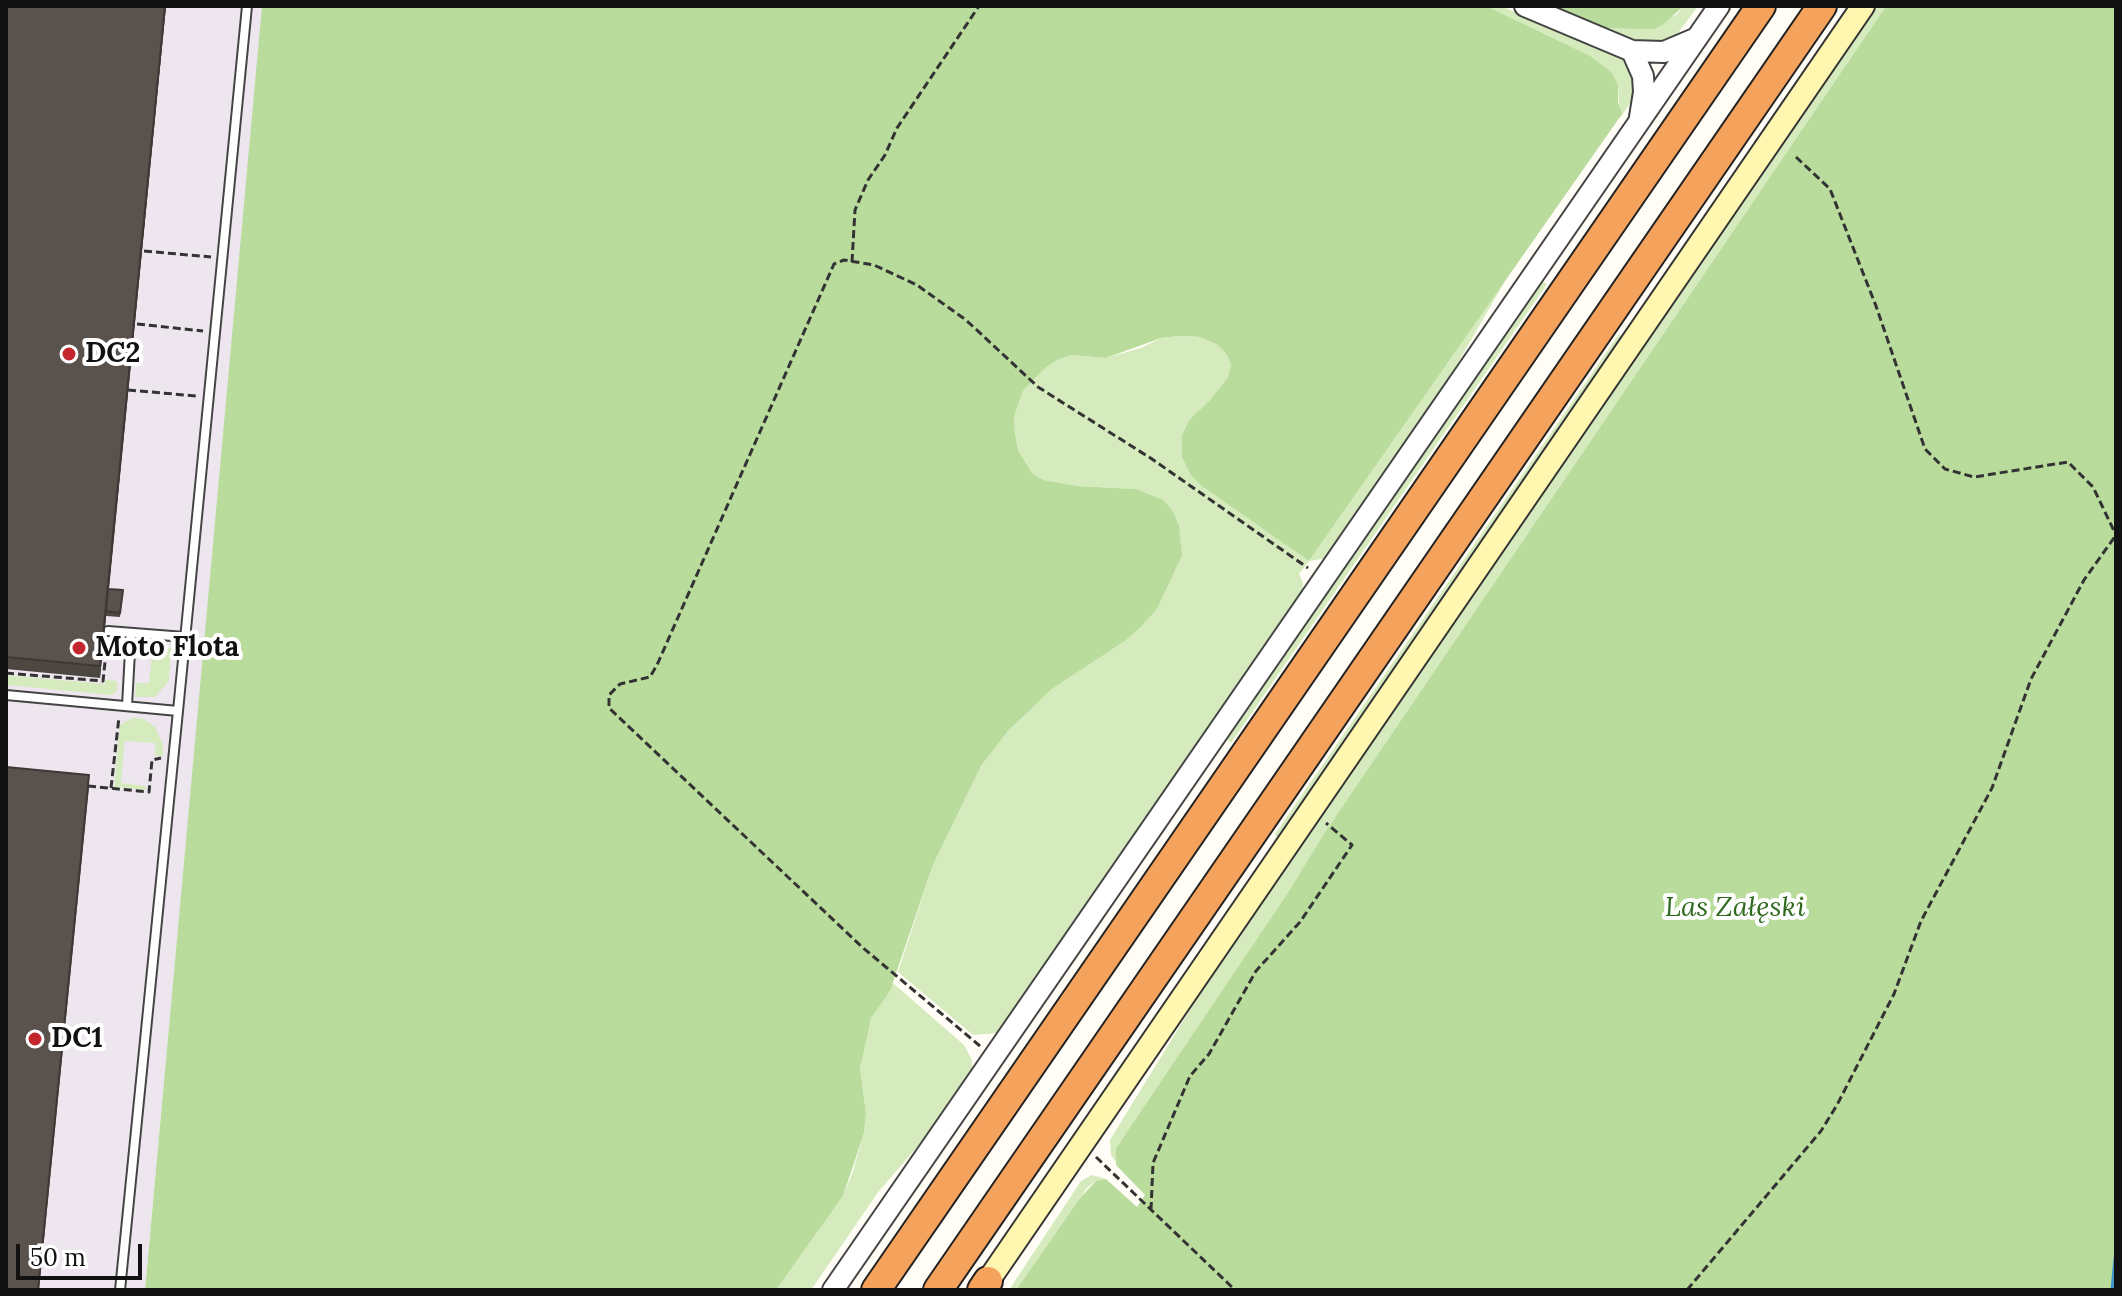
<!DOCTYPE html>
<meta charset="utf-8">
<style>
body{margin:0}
#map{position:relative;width:2122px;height:1296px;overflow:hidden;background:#fffdf5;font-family:Lora,serif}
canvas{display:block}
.frame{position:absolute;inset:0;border:8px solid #111;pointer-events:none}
.scale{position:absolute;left:16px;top:1244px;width:126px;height:36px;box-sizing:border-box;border:4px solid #111;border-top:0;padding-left:10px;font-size:24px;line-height:28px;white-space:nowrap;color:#111;-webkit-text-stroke:6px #fff;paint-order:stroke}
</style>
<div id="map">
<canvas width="2122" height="1296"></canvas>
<div class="frame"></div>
<div class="scale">50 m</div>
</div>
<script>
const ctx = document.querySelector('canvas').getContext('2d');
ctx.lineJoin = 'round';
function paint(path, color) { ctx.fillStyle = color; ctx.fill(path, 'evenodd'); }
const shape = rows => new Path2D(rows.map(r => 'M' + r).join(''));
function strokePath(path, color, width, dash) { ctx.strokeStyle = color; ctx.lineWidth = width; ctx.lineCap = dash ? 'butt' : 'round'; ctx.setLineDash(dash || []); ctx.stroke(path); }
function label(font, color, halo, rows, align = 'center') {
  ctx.font = font + ' Lora,serif'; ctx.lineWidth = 8; ctx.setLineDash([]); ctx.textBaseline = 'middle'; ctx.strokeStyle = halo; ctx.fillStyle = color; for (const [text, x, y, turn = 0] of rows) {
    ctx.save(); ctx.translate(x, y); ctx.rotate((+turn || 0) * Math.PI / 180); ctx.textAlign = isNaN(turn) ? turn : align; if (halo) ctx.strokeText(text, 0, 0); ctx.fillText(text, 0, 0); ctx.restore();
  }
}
paint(shape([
 [6,6,263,6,145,1290,6,1290]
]), '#eee6ef');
paint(shape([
 [1486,6,1501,6,1629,62,1637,77,1633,99,1620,118,1618,85],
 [1684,6,1698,6,1673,40,1648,45,1605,28,1633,29,1676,15],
 [1874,6,1886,6,1325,832,1287,894,1116,1148,1116,1162,1111,1155,1110,1140,1210,977,1291,854],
 [1505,281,1433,406,1327,558,1309,561,1299,574,1303,583,1302,596,997,1033,973,1035,898,972,933,865,981,766,1008,731,1052,689,1125,641,1141,627,1157,609,1182,556,1136,489,1078,486,1044,480,1032,473,1018,450,1015,433,1014,417,1023,391,1044,369,1057,360,1072,355,1106,358,1141,348,1161,338,1180,336,1200,337,1218,345,1227,355,1231,365,1228,377,1209,401,1189,420,1182,435,1182,459,1190,474,1309,561],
 [1542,281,1547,284,1231,743,1226,738],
 [1619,334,1623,339,1278,840,1275,834],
 [153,646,171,648,169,681,155,697,135,697,136,683,149,683],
 [6,675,105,684,105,680,117,681,117,691,112,695,6,685],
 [132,718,144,719,155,727,163,744,163,756,155,756,155,743,125,741,121,783,146,786,146,790,114,787,120,725],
 [893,983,964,1045,972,1060,972,1075,949,1110,879,1191,811,1290,776,1290,843,1196,852,1174,864,1133,866,1114,860,1068,864,1043,871,1018],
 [1092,1175,1106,1179,1096,1181,1087,1188,1016,1290,1009,1290,1081,1181]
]), '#d5ebbd');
paint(shape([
 [262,6,1486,6,1590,56,1611,72,1618,85,1618,102,1622,114,1309,561,1202,486,1190,474,1182,458,1182,435,1189,420,1209,401,1228,377,1231,365,1227,355,1218,345,1200,337,1180,336,1161,338,1106,358,1072,355,1057,360,1044,369,1023,391,1014,417,1015,433,1018,450,1032,473,1044,480,1078,486,1136,489,1163,500,1172,510,1179,526,1182,556,1157,609,1141,627,1125,641,1052,689,1008,731,981,766,933,865,890,991,871,1018,860,1068,866,1114,864,1133,843,1196,776,1290,145,1290],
 [1549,6,1684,6,1662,25,1654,29,1633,29,1605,28],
 [1886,6,2116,6,2116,1290,1016,1290,1080,1198,1096,1181,1106,1179,1137,1207,1145,1195,1116,1165,1116,1148,1287,894,1325,832]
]), '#b9dc9c');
strokePath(shape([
 [2113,1290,2116,1258]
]), '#3f96cf', 5);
const service = shape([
 [108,631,185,637],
 [6,695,178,711,120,1290],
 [127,706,131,633],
 [178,711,247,6]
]);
const tertiary = shape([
 [1525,6,1632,51,1664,52,1697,38],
 [1632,51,1643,76,1644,92,1640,117],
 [833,1290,1719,6]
]);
const secondary = shape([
 [988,1281,1863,6]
]);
const motorway = shape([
 [876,1290,1761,6],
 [938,1290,1822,6],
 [982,1290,988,1281]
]);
strokePath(service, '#444', 12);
strokePath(tertiary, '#444', 24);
strokePath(secondary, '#333', 26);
strokePath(motorway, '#222', 32);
strokePath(shape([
 [1796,157,1830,189,1876,306,1925,449,1945,469,1974,477,2068,462,2093,487,2116,535],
 [144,251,211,257],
 [852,262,855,210,868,180,885,155,897,128,979,6],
 [137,324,203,331],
 [128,390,196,396],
 [6,673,103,681,107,643],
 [88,786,149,792,152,760,161,758],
 [111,788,119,717],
 [980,1046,862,947,609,708,609,695,620,684,650,677,657,665,834,264,844,260,874,265,917,285,966,320,1038,387,1152,459,1308,568],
 [1096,1157,1235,1290],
 [1151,1210,1153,1163,1190,1076,1209,1054,1256,971,1300,922,1352,845,1326,823],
 [1687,1290,1821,1131,1837,1105,1894,994,1921,921,1992,788,2031,679,2084,580,2116,535]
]), '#333', 3, [8, 4]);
strokePath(service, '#fff', 8);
strokePath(tertiary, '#fff', 20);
strokePath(secondary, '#fff6b0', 22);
strokePath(motorway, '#f5a25d', 28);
paint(shape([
 [6,6,166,6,109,589,123,590,120,617,106,616,100,678,6,669]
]), '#4d4742');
paint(shape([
 [165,6,166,6,100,678,100,666],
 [89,775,89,787,39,1290,38,1290]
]), '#3f3936');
const building = shape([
 [6,6,165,6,100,666,6,657,6,6],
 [108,589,123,590,120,613,106,611,108,589],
 [6,767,89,775,38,1290,6,1290,6,767]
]);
paint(building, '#5a524d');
strokePath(building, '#3f3936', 2);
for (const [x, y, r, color] of [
 [69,354,8,"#c4262e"],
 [79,648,8,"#c4262e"],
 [35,1039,8,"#c4262e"]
]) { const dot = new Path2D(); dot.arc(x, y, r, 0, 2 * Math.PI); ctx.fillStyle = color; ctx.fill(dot); strokePath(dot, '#fff', 3); }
label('bold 28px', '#111', '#fff', [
 ["DC2",85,354],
 ["Moto Flota",95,648],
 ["DC1",51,1039]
], 'left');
label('italic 28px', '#2f6b1f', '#fff', [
 ["Las Załęski",1735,908]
]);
</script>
